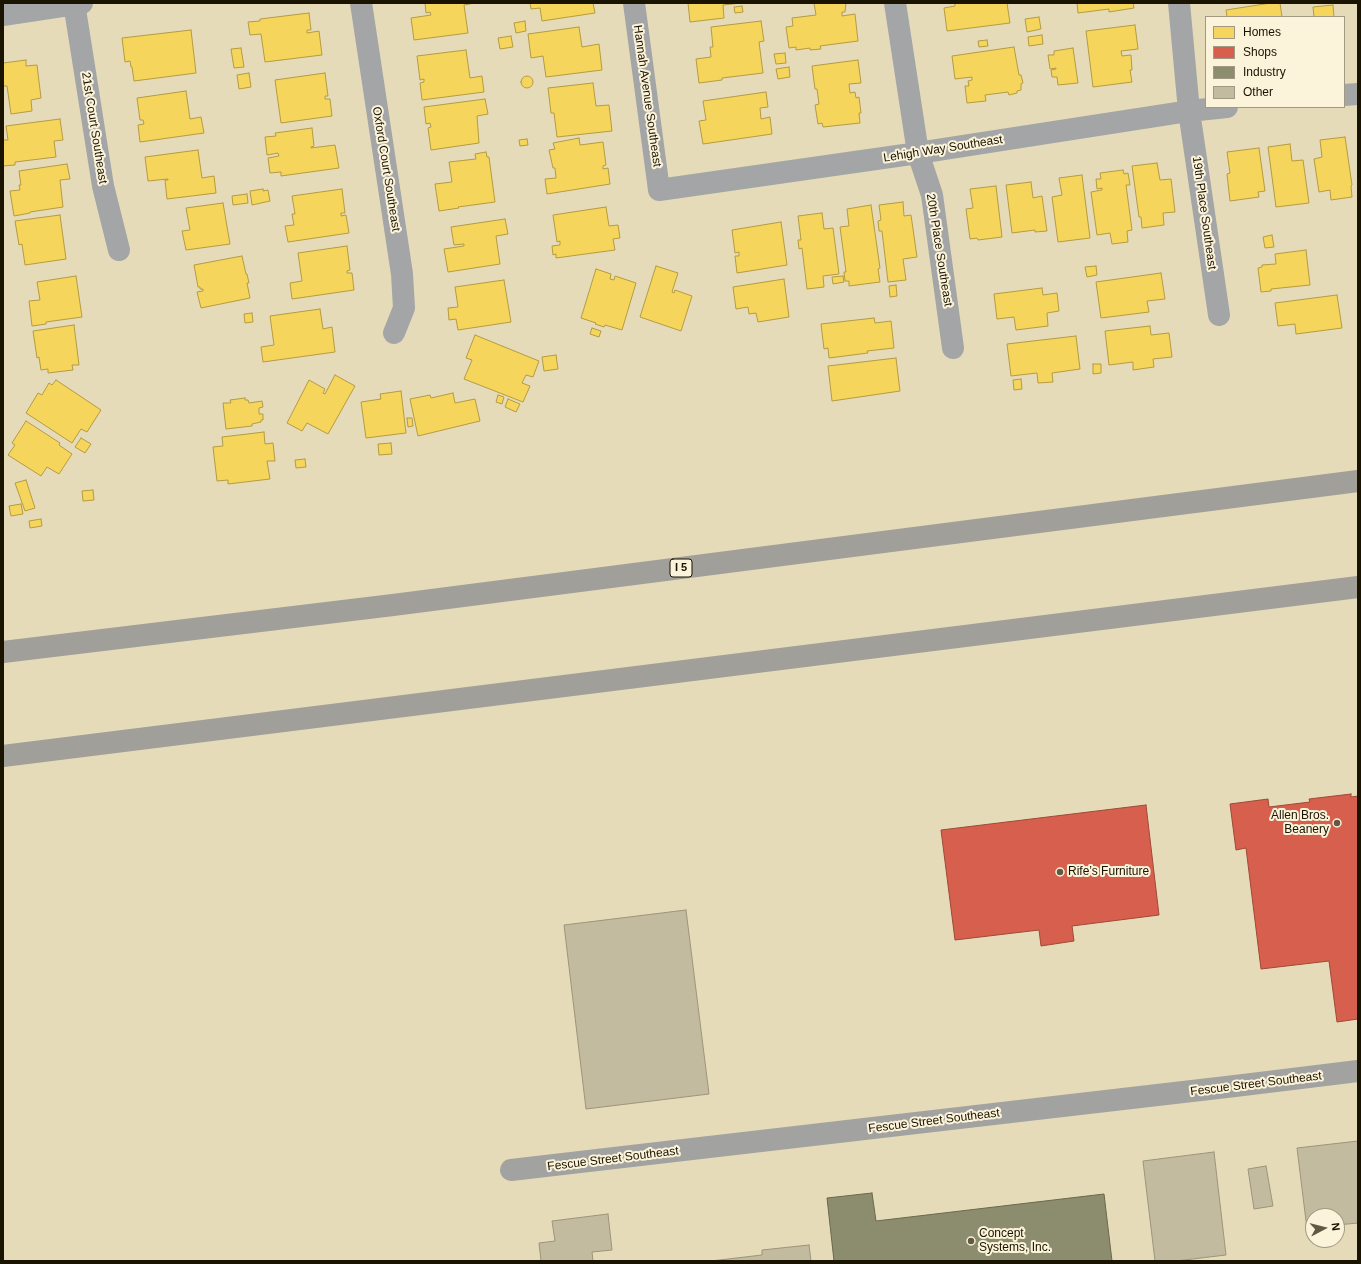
<!DOCTYPE html>
<meta charset="utf-8">
<style>
body{margin:0}
#map{position:relative;width:1361px;height:1264px;overflow:hidden;background:#e6dbb9;font-family:Arial,sans-serif}
canvas{display:block}
.frame{position:absolute;inset:0;border:4px solid #1a1300;pointer-events:none}
.legend{position:absolute;left:1205px;top:16px;width:140px;height:92px;box-sizing:border-box;background:#fbf3da;border:1px solid #a19983;margin:0;padding:5px 7px;list-style:none;font-size:12px;color:#1a1300}
.legend li{display:flex;align-items:center;gap:8px;height:20px}
.legend b{width:20px;border:1px solid #a19983}
.north{position:absolute;left:1305px;top:1208px;width:40px;height:40px;box-sizing:border-box;background:#fbf3da;border:1px solid #a19983;border-radius:50%;rotate:83deg;font-size:11px;font-weight:700;line-height:16px;text-align:center;color:#1a1300}
.north::after{content:'';display:block;margin:auto;width:14px;height:18px;background:#615941;clip-path:polygon(50% 0,100% 100%,50% 72%,0 100%)}
</style>
<div id="map">
<canvas width="1361" height="1264"></canvas>
<div class="frame"></div>
<ul class="legend">
<li><b style="height:11px;background:#f6d55c"></b>Homes</li>
<li><b style="height:11px;background:#d6604d"></b>Shops</li>
<li><b style="height:11px;background:#8c8c6e"></b>Industry</li>
<li><b style="height:11px;background:#c3bb9f"></b>Other</li>
</ul>
<div class="north">N</div>
</div>
<script>
const ctx = document.querySelector('canvas').getContext('2d');
ctx.lineJoin = 'round';
function paint(path, color) { ctx.fillStyle = color; ctx.fill(path, 'evenodd'); }
const shape = rows => new Path2D(rows.map(r => 'M' + r).join(''));
function strokePath(path, color, width, dash) { ctx.strokeStyle = color; ctx.lineWidth = width; ctx.lineCap = dash ? 'butt' : 'round'; ctx.setLineDash(dash || []); ctx.stroke(path); }
function label(font, color, halo, rows, align = 'center') {
  ctx.font = font + ' Arial,sans-serif'; ctx.lineWidth = 4; ctx.setLineDash([]); ctx.textBaseline = 'middle'; ctx.strokeStyle = halo; ctx.fillStyle = color; for (const [text, x, y, turn = 0] of rows) {
    ctx.save(); ctx.translate(x, y); ctx.rotate((+turn || 0) * Math.PI / 180); ctx.textAlign = isNaN(turn) ? turn : align; if (halo) ctx.strokeText(text, 0, 0); ctx.fillText(text, 0, 0); ctx.restore();
  }
}
const homes = shape([
 [425,3,475,3,464,5,468,33,414,40,411,18,431,15,430,12,426,13,425,3],
 [530,3,593,3,595,13,542,21,540,8,531,9,530,3],
 [688,3,742,3,723,5,724,18,690,22,688,3],
 [814,3,846,3,845,12,842,12,842,16,855,14,858,41,820,46,821,49,810,50,810,48,796,50,796,47,789,48,786,27,793,26,792,18,816,15,814,3],
 [955,3,1007,3,1010,23,947,31,944,8,955,6,955,3],
 [1077,3,1133,3,1134,8,1109,12,1109,9,1078,13,1077,3],
 [1271,3,1280,3,1282,17,1227,17,1226,10,1271,3],
 [1333,5,1334,17,1314,17,1313,7,1333,5],
 [742,6,743,12,735,13,734,7,742,6],
 [309,13,311,30,307,30,307,33,319,31,322,55,265,62,261,34,250,35,248,22,260,21,260,19,309,13],
 [1039,17,1041,29,1027,32,1025,19,1039,17],
 [525,21,526,31,516,33,514,23,525,21],
 [761,21,764,41,759,42,763,73,722,78,722,80,699,83,696,59,711,57,710,47,713,47,711,27,761,21],
 [1135,25,1138,49,1121,51,1122,56,1131,55,1132,70,1130,70,1132,82,1093,87,1086,31,1135,25],
 [579,27,582,47,599,44,602,70,546,77,543,56,531,58,528,34,579,27],
 [191,30,196,73,134,81,132,67,131,67,130,61,125,62,122,38,191,30],
 [1042,35,1043,44,1029,46,1028,37,1042,35],
 [511,36,513,47,500,49,498,38,511,36],
 [987,40,988,46,979,47,978,41,987,40],
 [1014,47,1019,75,1021,75,1023,83,1021,84,1021,90,1017,91,1017,93,1009,95,1008,92,985,95,986,101,967,103,965,86,969,86,968,81,972,80,972,77,955,79,952,56,1014,47],
 [241,48,244,67,234,68,231,49,241,48],
 [1073,48,1078,83,1058,85,1057,77,1052,77,1051,70,1056,69,1056,68,1050,69,1048,55,1054,55,1054,51,1073,48],
 [466,50,470,78,482,76,484,92,422,100,420,83,424,82,424,79,420,80,417,56,466,50],
 [785,53,786,63,776,64,774,54,785,53],
 [26,60,26,66,37,65,41,98,31,100,32,111,11,114,7,86,3,86,3,63,26,60],
 [858,60,861,83,849,84,850,93,855,92,856,98,859,97,861,113,859,113,860,123,823,127,822,123,818,124,815,105,819,104,817,89,815,89,812,66,858,60],
 [789,67,790,77,778,79,776,69,789,67],
 [249,73,251,87,239,89,237,75,249,73],
 [325,73,328,96,325,96,325,99,330,99,332,116,281,123,275,80,325,73],
 '521 82a6 6 0 1 1 12 0a6 6 0 1 1-12 0Z',
 [593,83,596,106,609,105,612,131,557,137,554,113,551,113,548,88,593,83],
 [186,91,190,119,201,117,204,133,140,142,138,125,144,124,143,120,140,120,137,98,186,91],
 [766,92,768,107,760,108,761,119,770,117,772,134,703,144,699,121,706,120,703,101,766,92],
 [485,99,488,114,477,116,479,143,431,150,428,128,431,127,430,123,426,124,424,107,485,99],
 [60,119,63,140,54,141,56,157,15,162,15,165,3,166,3,140,8,140,6,126,60,119],
 [312,128,314,146,311,147,311,148,335,145,339,168,281,176,281,172,270,173,268,158,279,156,278,153,267,155,265,137,276,136,275,133,312,128],
 [1345,137,1352,185,1351,186,1352,197,1331,200,1330,190,1319,192,1314,159,1322,157,1320,140,1345,137],
 [579,138,580,145,603,142,606,165,603,166,603,169,608,168,610,184,547,194,545,179,556,178,555,168,553,168,549,150,555,149,553,143,579,138],
 [527,139,528,145,520,146,519,140,527,139],
 [1290,144,1292,161,1303,160,1309,203,1276,207,1268,147,1290,144],
 [1259,148,1265,191,1258,192,1259,197,1230,201,1227,174,1230,173,1227,152,1259,148],
 [198,150,202,178,214,176,216,193,167,199,165,180,168,180,168,179,148,181,145,157,198,150],
 [486,152,487,157,489,157,495,202,458,207,459,208,439,211,435,184,452,182,449,162,476,159,475,154,486,152],
 [1157,163,1160,180,1171,179,1175,212,1163,213,1164,225,1142,228,1141,217,1139,217,1132,166,1157,163],
 [67,164,70,179,60,180,63,207,30,212,30,213,14,216,10,191,20,190,19,185,21,185,19,171,67,164],
 [1123,170,1124,174,1128,173,1130,185,1126,185,1132,230,1127,231,1128,242,1112,244,1110,233,1097,235,1091,192,1102,190,1102,188,1097,189,1096,179,1101,179,1100,173,1123,170],
 [1082,175,1090,238,1058,242,1052,197,1062,195,1059,178,1082,175],
 [1031,182,1033,198,1042,196,1047,231,1035,232,1035,230,1012,233,1006,185,1031,182],
 [996,186,1002,237,978,240,977,238,970,239,966,209,973,208,970,189,996,186],
 [263,189,263,191,268,190,270,201,252,205,250,191,263,189],
 [342,189,345,213,341,213,341,216,346,215,349,233,288,242,285,226,294,225,292,214,295,214,292,196,342,189],
 [247,194,248,203,233,205,232,196,247,194],
 [903,202,904,216,911,215,917,257,903,259,906,280,888,282,882,231,879,231,878,221,881,220,879,205,903,202],
 [223,203,230,244,186,250,182,231,190,230,186,208,223,203],
 [871,205,880,268,878,269,880,282,849,286,849,281,845,281,844,272,846,272,840,227,849,226,847,209,871,205],
 [606,207,609,226,618,225,620,238,613,239,615,250,556,258,556,254,553,255,552,246,560,245,560,241,557,242,553,215,606,207],
 [822,213,824,229,833,228,839,274,823,276,824,287,807,289,802,248,799,249,798,240,801,240,798,216,822,213],
 [60,215,66,259,25,265,22,244,19,245,15,221,60,215],
 [505,219,508,234,496,236,500,264,448,272,444,249,464,246,464,244,454,245,451,227,505,219],
 [781,222,787,265,737,273,735,256,739,256,739,252,735,253,732,230,781,222],
 [1272,235,1274,247,1265,248,1263,237,1272,235],
 [347,246,350,270,347,271,347,273,352,273,354,290,292,299,290,283,302,281,298,253,347,246],
 [1306,250,1310,285,1271,289,1271,291,1261,292,1258,268,1262,267,1262,265,1276,264,1275,254,1306,250],
 [242,256,246,274,247,274,249,283,247,283,250,298,201,308,197,292,203,291,203,289,200,289,200,287,198,287,194,265,242,256],
 [656,266,678,273,672,292,674,293,675,290,692,296,681,331,640,317,656,266],
 [1096,266,1097,275,1087,277,1085,267,1096,266],
 [596,269,611,274,610,279,614,280,615,276,636,283,622,330,605,325,604,327,595,324,596,323,581,318,596,269],
 [1161,273,1165,299,1147,301,1149,312,1101,318,1096,282,1161,273],
 [76,276,82,317,46,322,46,324,32,326,29,301,40,300,37,282,76,276],
 [843,276,844,282,833,284,832,277,843,276],
 [784,279,789,317,758,322,756,313,749,314,748,307,736,309,733,287,784,279],
 [504,280,511,322,458,330,456,319,449,320,448,308,458,307,455,287,504,280],
 [896,285,897,296,890,297,889,286,896,285],
 [1042,288,1043,295,1057,293,1059,311,1047,313,1048,326,1016,330,1014,317,997,319,994,294,1042,288],
 [1337,295,1342,328,1296,334,1295,324,1278,326,1275,303,1337,295],
 [320,309,323,329,332,327,335,352,263,362,261,347,274,345,270,316,320,309],
 [252,313,253,322,245,323,244,314,252,313],
 [874,318,875,323,891,321,894,348,867,351,868,353,829,358,828,348,824,349,821,324,874,318],
 [74,325,79,365,72,365,73,370,48,373,48,369,41,370,39,357,37,358,33,331,74,325],
 [1150,326,1151,335,1169,333,1172,357,1153,359,1154,367,1133,370,1133,362,1109,365,1105,331,1150,326],
 [592,328,601,331,599,337,590,334,592,328],
 [475,335,539,361,533,377,526,375,522,383,530,386,523,402,464,379,472,360,466,358,475,335],
 [1076,336,1080,369,1052,373,1053,382,1038,383,1037,373,1011,376,1007,344,1076,336],
 [556,355,558,369,544,371,542,357,556,355],
 [896,358,900,391,832,401,828,366,896,358],
 [1093,364,1101,364,1101,373,1093,374,1093,364],
 [335,375,355,386,328,434,307,423,302,431,287,423,309,380,325,389,323,393,325,394,335,375],
 [1021,379,1022,389,1014,390,1013,380,1021,379],
 [56,380,101,410,87,432,81,429,72,443,26,413,38,393,42,395,49,383,52,385,56,380],
 [401,391,406,433,366,438,361,402,381,399,380,394,401,391],
 [453,393,455,403,475,399,480,421,418,436,410,399,430,395,431,398,453,393],
 [498,395,504,397,502,404,496,402,498,395],
 [245,398,245,400,248,400,249,403,262,401,263,407,259,408,259,414,263,414,263,420,261,420,261,422,252,424,252,426,226,429,223,403,231,403,230,400,245,398],
 [508,399,520,404,516,412,505,407,508,399],
 [407,418,412,418,413,426,408,427,407,418],
 [26,421,60,443,59,445,72,454,59,474,47,467,41,476,8,455,15,445,12,443,26,421],
 [264,432,265,444,273,443,275,461,267,461,270,479,228,484,228,480,217,481,213,447,223,446,222,437,264,432],
 [81,438,91,444,85,453,75,447,81,438],
 [391,443,392,454,379,455,378,444,391,443],
 [305,459,306,467,296,468,295,460,305,459],
 [26,480,35,508,25,511,15,483,26,480],
 [93,490,94,500,83,501,82,491,93,490],
 [21,504,23,514,11,516,9,506,21,504],
 [41,519,42,526,30,528,29,521,41,519]
]);
paint(homes, '#f6d55c');
strokePath(homes, '#b49b40', 1);
const shops = shape([
 [1351,794,1351,797,1358,796,1358,1019,1337,1022,1329,961,1261,969,1246,848,1236,850,1230,804,1268,799,1269,807,1310,802,1309,799,1351,794],
 [1146,805,1159,915,1072,926,1074,941,1041,946,1039,930,955,940,941,830,1146,805]
]);
paint(shops, '#d6604d');
strokePath(shops, '#9e4936', 1);
const industry = shape([
 [872,1193,876,1221,1104,1194,1112,1261,834,1261,827,1198,872,1193]
]);
paint(industry, '#8c8c6e');
strokePath(industry, '#6a684d', 1);
const building = shape([
 [686,910,709,1094,586,1109,564,925,686,910],
 [1358,1141,1358,1223,1337,1225,1337,1216,1313,1216,1313,1228,1307,1229,1297,1148,1358,1141],
 [1214,1152,1226,1255,1176,1261,1155,1261,1143,1161,1214,1152],
 [1266,1166,1273,1206,1254,1209,1248,1169,1266,1166],
 [608,1214,612,1250,592,1252,593,1261,541,1261,539,1243,555,1241,552,1221,608,1214],
 [809,1245,811,1261,711,1261,762,1255,762,1250,809,1245]
]);
paint(building, '#c3bb9f');
strokePath(building, '#9c9479', 1);
strokePath(shape([
 [74,3,103,186,119,250],
 [361,3,402,274,404,308,394,333],
 [634,3,659,190,918,153,1189,111,1227,107],
 [895,3,918,153,932,195,953,348],
 [1179,3,1189,111,1219,315],
 [3,15,82,3],
 [1344,95,1358,94]
]), '#a4a5a6', 22);
strokePath(shape([
 [511,1170,1235,1086,1358,1071]
]), '#a2a2a0', 22);
strokePath(shape([
 [3,652,393,605,1358,481],
 [3,756,1358,587]
]), '#a09f9a', 22);
for (const [x, y, r, color] of [
 [1337,823,4,"#615941"],
 [1060,872,4,"#615941"],
 [971,1241,4,"#615941"]
]) { const dot = new Path2D(); dot.arc(x, y, r, 0, 2 * Math.PI); ctx.fillStyle = color; ctx.fill(dot); strokePath(dot, '#fbf3da', 1.5); }
for (const [x, y, w] of [
 [681,568,22]
]) { const box = new Path2D(); box.roundRect(x - w / 2, y - 9, w, 18, 3); ctx.fillStyle = '#fbf3da'; ctx.fill(box); strokePath(box, '#1a1300', 1); }
label('bold 11px', '#1a1300', null, [
 ["I 5",681,568]
]);
label('12px', '#1a1300', '#fbf3da', [
 ["Hannah Avenue Southeast",647,96,82],
 ["21st Court Southeast",94,128,81],
 ["Lehigh Way Southeast",943,149,-9],
 ["Oxford Court Southeast",386,169,81],
 ["19th Place Southeast",1204,213,82],
 ["20th Place Southeast",939,250,81],
 ["Fescue Street Southeast",1256,1084,-7],
 ["Fescue Street Southeast",934,1121,-7],
 ["Fescue Street Southeast",613,1159,-7]
]);
label('12px', '#1a1300', '#fbf3da', [
 ["Allen Bros.",1329,816,"right"],
 ["Beanery",1329,830,"right"],
 ["Rife’s Furniture",1068,872],
 ["Concept",979,1234],
 ["Systems, Inc.",979,1248]
], 'left');
</script>
